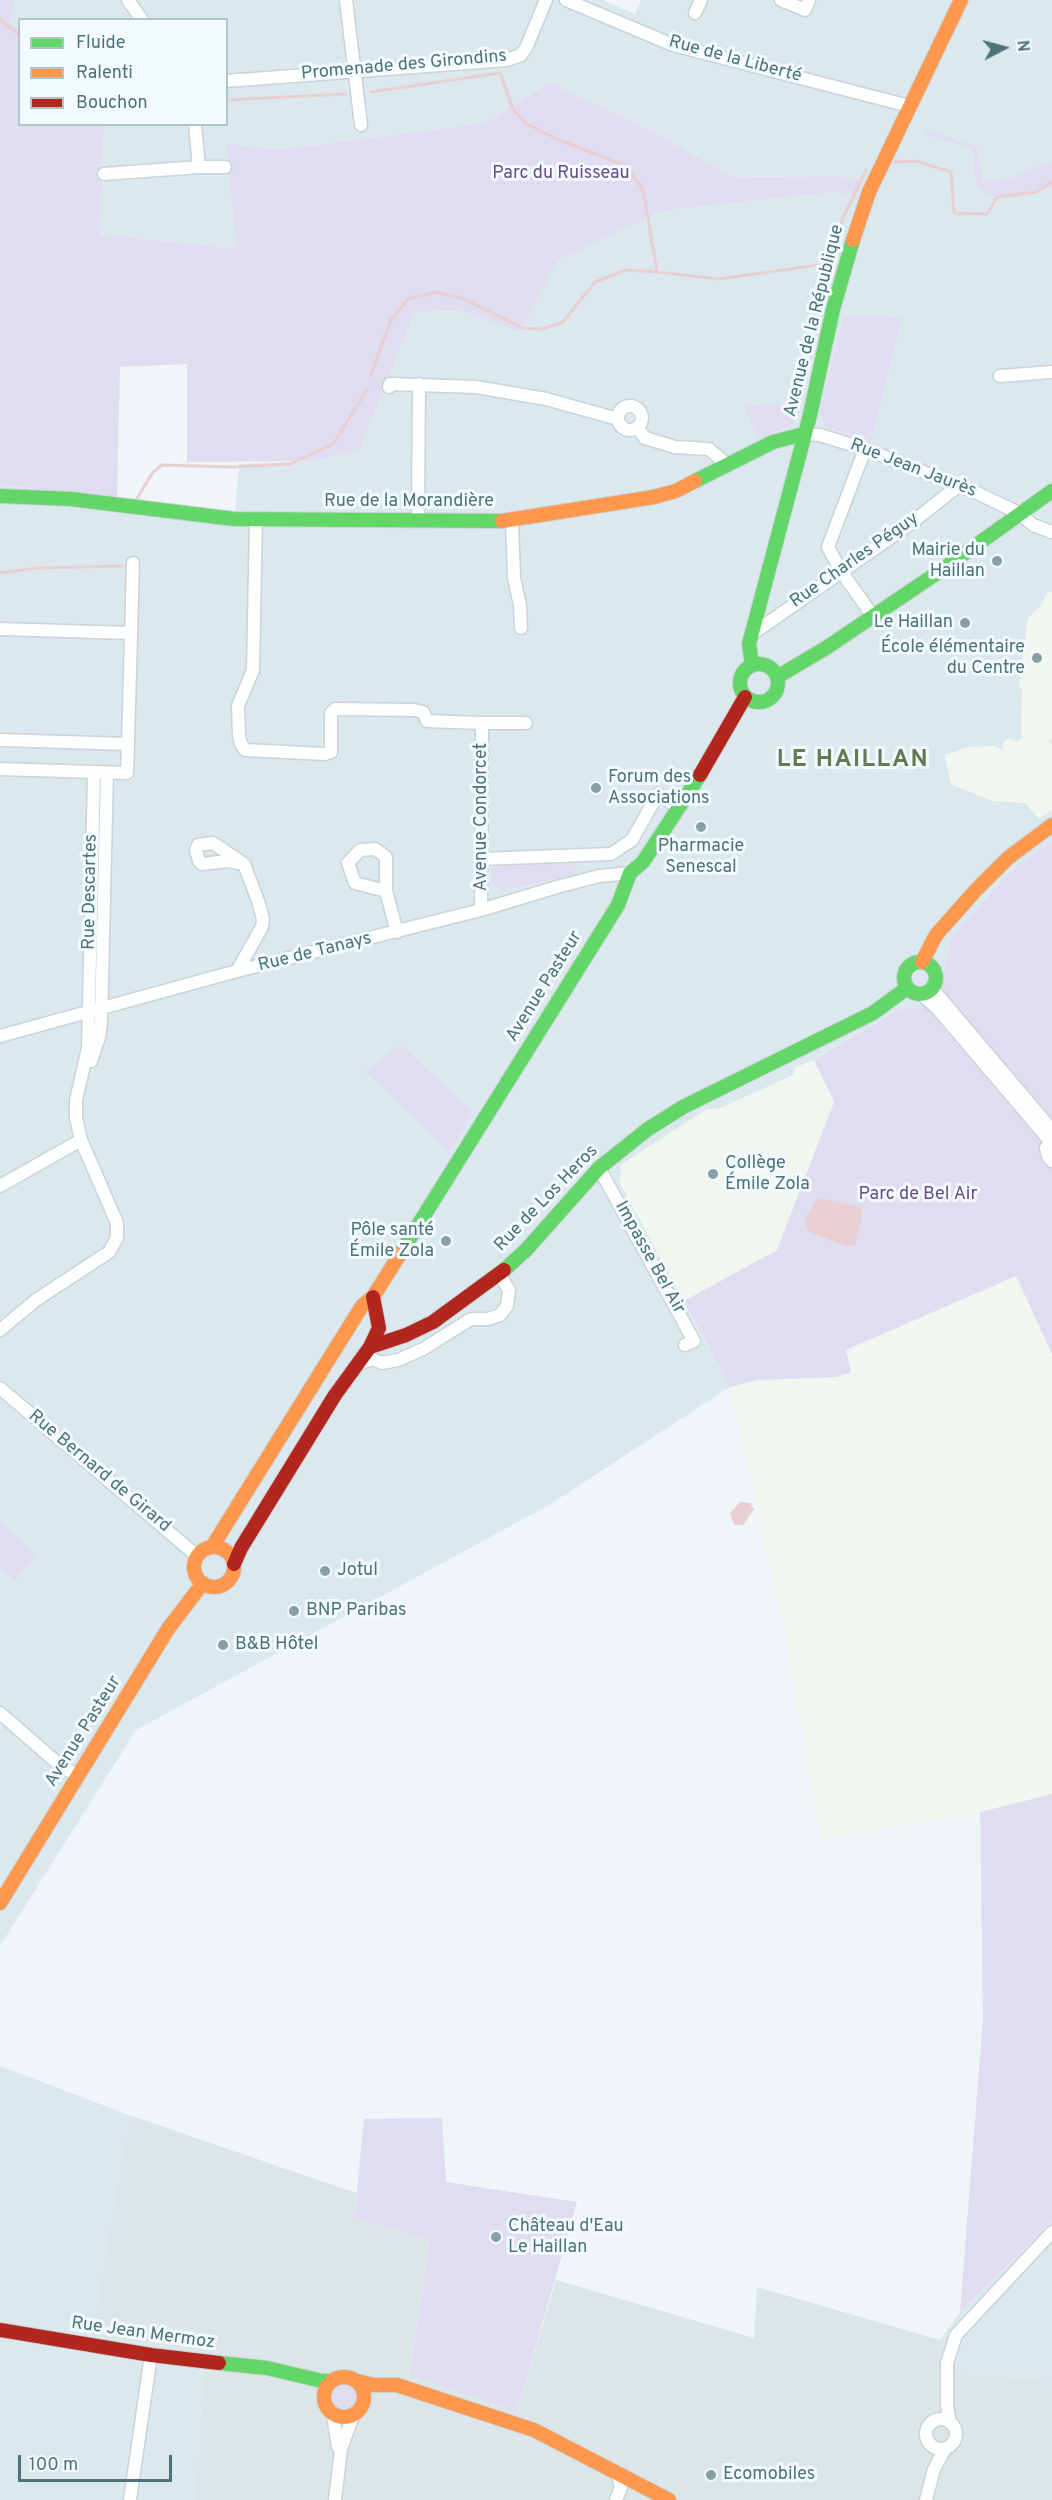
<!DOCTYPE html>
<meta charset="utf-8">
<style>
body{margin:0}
#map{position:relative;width:1052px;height:2500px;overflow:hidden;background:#eff5f8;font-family:Overpass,sans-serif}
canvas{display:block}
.legend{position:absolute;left:18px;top:18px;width:210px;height:108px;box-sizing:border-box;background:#f2faff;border:2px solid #b0c4c9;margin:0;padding:8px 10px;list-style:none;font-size:18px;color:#4d7378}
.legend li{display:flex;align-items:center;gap:12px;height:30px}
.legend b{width:30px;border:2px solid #b0c4c9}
.north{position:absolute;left:974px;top:18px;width:60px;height:60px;-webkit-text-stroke:4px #f2faff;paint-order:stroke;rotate:84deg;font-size:16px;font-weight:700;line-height:24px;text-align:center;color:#4d7378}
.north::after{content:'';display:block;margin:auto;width:21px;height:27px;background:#4d7378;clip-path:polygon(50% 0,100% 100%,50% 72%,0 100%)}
.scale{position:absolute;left:18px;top:2455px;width:154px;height:27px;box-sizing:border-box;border:3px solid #4d7378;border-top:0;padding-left:8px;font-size:18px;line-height:21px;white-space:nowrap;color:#4d7378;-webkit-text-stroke:4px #f2faff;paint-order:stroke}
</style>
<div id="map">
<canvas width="1052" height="2500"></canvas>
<ul class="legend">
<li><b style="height:8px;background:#63d668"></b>Fluide</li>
<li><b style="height:8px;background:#ff974d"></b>Ralenti</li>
<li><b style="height:8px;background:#b3261e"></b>Bouchon</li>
</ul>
<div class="north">N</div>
<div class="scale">100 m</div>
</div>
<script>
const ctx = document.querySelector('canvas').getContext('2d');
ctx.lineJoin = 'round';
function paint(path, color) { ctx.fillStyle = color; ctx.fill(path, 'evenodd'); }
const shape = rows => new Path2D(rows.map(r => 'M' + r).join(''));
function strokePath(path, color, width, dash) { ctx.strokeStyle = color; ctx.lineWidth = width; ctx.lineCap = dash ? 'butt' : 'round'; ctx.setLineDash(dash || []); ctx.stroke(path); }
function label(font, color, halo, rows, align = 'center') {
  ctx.font = font + ' Overpass,sans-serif'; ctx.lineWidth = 6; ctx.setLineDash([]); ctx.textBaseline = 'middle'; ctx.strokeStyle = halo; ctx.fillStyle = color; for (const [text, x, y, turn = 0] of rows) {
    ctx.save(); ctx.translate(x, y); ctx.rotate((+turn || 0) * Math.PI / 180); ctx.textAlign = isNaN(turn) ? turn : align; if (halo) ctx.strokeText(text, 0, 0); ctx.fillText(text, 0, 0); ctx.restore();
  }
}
paint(shape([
 [15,0,603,0,635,14,641,0,1052,0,1052,843,1027,858,937,1002,913,1009,900,1009,814,1060,795,1068,793,1075,721,1108,706,1110,621,1165,620,1183,730,1387,549,1505,136,1730,0,1946,0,485,235,511,239,464,314,461,359,451,415,312,461,311,520,332,559,260,663,211,835,192,856,196,862,182,837,176,734,177,661,136,550,82,486,123,275,150,226,143,236,249,100,234,104,125,226,124,226,20,20,20,19,30,11,23],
 [0,2066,129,2115,91,2336,205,2352,194,2500,0,2500],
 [1052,2221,1052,2381,960,2373,940,2340,960,2312]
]), '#dbe9ef');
paint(shape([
 [129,2115,356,2193,354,2219,430,2240,409,2374,517,2412,556,2280,754,2338,757,2287,940,2340,960,2373,1052,2381,1052,2500,194,2500,205,2352,91,2336]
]), '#dce6e9');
paint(shape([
 [1048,591,1052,592,1052,739,1047,741,1052,744,1052,810,1039,819,1025,803,992,801,951,784,945,755,968,747,995,746,1003,750,1003,742,1010,738,1016,742,1023,738,1021,733,1022,688,1019,687,1026,629,1028,618,1042,604],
 [814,1060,834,1102,777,1250,684,1301,620,1183,621,1165,706,1110,721,1108,793,1076,795,1068],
 [1017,1276,1052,1354,1052,1794,980,1812,821,1840,788,1646,730,1387,759,1380,837,1377,851,1372,846,1350]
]), '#f1f7ef');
paint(shape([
 [0,0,15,0,11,23,19,30,20,124,104,125,100,234,236,249,226,143,275,150,486,123,550,82,661,136,734,177,838,176,863,181,857,196,835,192,663,211,559,260,520,332,461,311,415,312,359,451,314,461,187,462,187,364,120,367,117,498,0,485],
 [925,128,977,147,983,182,1011,178,1052,161,1052,184,1038,193,999,199,977,189,972,148,923,134],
 [844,316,902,318,871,443,825,426,819,414],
 [788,403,797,416,793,424,758,440,744,407],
 [1052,843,1052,1354,1016,1276,846,1350,851,1372,837,1377,759,1380,730,1387,684,1301,777,1250,834,1102,814,1060,900,1009,913,1009,937,1002,953,936,1001,882,1027,858],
 [501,864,572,864,578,868,573,875,505,890,492,886,491,870],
 [401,1045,473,1112,449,1151,364,1071],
 [0,1522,37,1554,15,1580,0,1568],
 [1052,1794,1052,2221,960,2312,983,2018,980,1812],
 [442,2118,446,2182,577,2202,517,2412,409,2375,430,2240,354,2219,364,2119],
 '332 2398a12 12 0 1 1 24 0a12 12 0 1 1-24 0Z'
]), '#e1ddf1');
paint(shape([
 [821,1198,861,1208,863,1212,855,1245,847,1246,809,1232,805,1221,816,1200],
 [740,1502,750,1503,754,1509,743,1525,734,1525,730,1513]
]), '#e9cfd2');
strokePath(shape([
 [0,20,20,35],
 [371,92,500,73,513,109,525,123,557,139,626,166,643,189,657,272,719,279,826,264,833,254,843,218,866,170],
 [226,100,346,94],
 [894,162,916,161,951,172,954,213,987,214,997,197,1036,192,1052,182],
 [371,375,391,320,408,299,436,292,464,299,523,328,541,329,562,323,595,282,626,270,657,272],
 [136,500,153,472,162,465,234,467,290,464,333,444,367,390],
 [0,573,37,568,124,566]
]), '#e9cfd2', 3);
const street = shape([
 [128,0,142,20],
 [346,0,361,125],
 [566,0,673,45,909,106],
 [781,0,805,10,809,0],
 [695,13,701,0],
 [226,81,507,60,521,55,526,48,546,0],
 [199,167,225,167],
 [104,174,199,167,195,124],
 [1000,376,1052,372],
 [389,387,390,384,476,387,546,399,618,419],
 '618 418a12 12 0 1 1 24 0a12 12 0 1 1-24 0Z',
 [638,428,645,438,675,447,709,449,726,464],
 [804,434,820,435,865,449,977,493,1019,513,1033,525,1052,532],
 [865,449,828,547,841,571,872,615],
 [256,518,253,670,238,706,239,736,241,744,245,750,325,754,331,752,331,713,335,709,414,710,423,712,427,721,482,723,481,910],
 [512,520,514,578,520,605,521,628],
 [418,521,419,384],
 [0,629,130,633],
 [752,634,910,524,958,486],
 [482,723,526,723],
 [0,740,128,744,127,773,0,769],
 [128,744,133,563],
 [481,859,611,854,632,840,658,794,679,808],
 [386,891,355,883,348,863,360,850,375,849,386,857,386,891,397,932],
 [237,971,262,927,263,919,258,901,244,864,213,843,198,845,196,850,199,861,202,864,228,861,244,864],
 [932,988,1052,1130],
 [921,994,937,1008,1050,1141],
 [0,1036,237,971,481,910,557,887,599,876,630,873],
 [91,1061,99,1037,101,1024,107,773],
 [1052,1139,1046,1148,1048,1156,1052,1161],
 [599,1168,694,1341,685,1345],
 [0,1186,81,1140],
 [0,1330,36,1300,109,1252,117,1238,117,1223,81,1140,76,1118,76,1100,88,1048,94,772],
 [357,1364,372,1359,382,1363,398,1360,423,1349,471,1319,488,1319,500,1315,507,1306,509,1290,499,1274],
 [0,1388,197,1556],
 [0,1713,55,1761,77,1776],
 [333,2415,338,2447],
 '926 2434a15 15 0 1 1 30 0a15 15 0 1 1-30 0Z',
 [950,2422,947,2406,947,2363,956,2335,1052,2232],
 [130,2500,151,2355],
 [335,2500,341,2449,353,2416],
 [616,2500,621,2487,617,2472],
 [926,2500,934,2469,945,2449]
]);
const fast = shape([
 [695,481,773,442,804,434],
 [0,496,71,499,234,519,502,521],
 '740 683a19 19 0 1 1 38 0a19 19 0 1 1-38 0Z',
 [752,665,749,644,810,415,833,309,853,240],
 [777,677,826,648,943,569,1052,491],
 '904 978a16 16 0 1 1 32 0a16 16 0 1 1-32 0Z',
 [400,1254,618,905,630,873,643,862,700,775],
 [504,1270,526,1250,599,1168,648,1129,683,1107,873,1013,907,988],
 [219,2363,267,2368,322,2381,331,2381]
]);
const slow = shape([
 [853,240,869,192,961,0],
 [502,521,654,497,676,491,695,481],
 [922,962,936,935,976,890,1008,858,1052,825],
 [212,1547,362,1306,373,1297,400,1254],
 '194 1567a20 20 0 1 1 40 0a20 20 0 1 1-40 0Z',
 [0,1903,168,1629,203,1583],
 '324 2397a20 20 0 1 1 40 0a20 20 0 1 1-40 0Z',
 [357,2381,374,2385,397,2385,534,2430,669,2500]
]);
const jam = shape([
 [700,775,745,697],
 [370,1347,406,1335,433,1322,504,1270],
 [234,1564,241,1548,335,1395,370,1347,379,1328,373,1297],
 [0,2330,151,2355,219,2363]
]);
strokePath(street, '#cad3d6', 15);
strokePath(fast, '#c9d2d5', 16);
strokePath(slow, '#c9d2d5', 16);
strokePath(jam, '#c9d2d5', 16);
strokePath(street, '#fdfefe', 12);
strokePath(fast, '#63d668', 14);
strokePath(slow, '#ff974d', 14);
strokePath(jam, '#b3261e', 14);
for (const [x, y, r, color] of [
 [997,561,6,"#86a0a5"],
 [965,623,6,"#86a0a5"],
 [1037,658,6,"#86a0a5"],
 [596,788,6,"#86a0a5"],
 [701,827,6,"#86a0a5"],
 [713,1174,6,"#86a0a5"],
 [446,1241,6,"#86a0a5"],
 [325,1571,6,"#86a0a5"],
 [294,1611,6,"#86a0a5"],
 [223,1645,6,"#86a0a5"],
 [496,2237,6,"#86a0a5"],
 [711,2475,6,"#86a0a5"]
]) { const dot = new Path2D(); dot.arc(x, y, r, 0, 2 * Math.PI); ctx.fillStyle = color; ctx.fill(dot); strokePath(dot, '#f2faff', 2); }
label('18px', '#4d7378', '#f2faff', [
 ["Rue de la Liberté",735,60,15],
 ["Promenade des Girondins",404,66,-5],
 ["Avenue de la République",815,321,-76],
 ["Rue Jean Jaurès",913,469,21],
 ["Rue de la Morandière",409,502],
 ["Rue Charles Péguy",855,561,-35],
 ["Avenue Condorcet",482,817,-90],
 ["Rue Descartes",91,892,-89],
 ["Rue de Tanays",315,953,-14],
 ["Avenue Pasteur",545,987,-58],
 ["Rue de Los Heros",547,1199,-46],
 ["Impasse Bel Air",649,1258,61],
 ["Rue Bernard de Girard",99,1472,40],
 ["Avenue Pasteur",84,1732,-58],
 ["Rue Jean Mermoz",143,2334,8]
]);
label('18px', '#684b89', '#f2faff', [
 ["Parc du Ruisseau",561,174],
 ["Parc de Bel Air",918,1195]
]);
label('18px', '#4d7378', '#f2faff', [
 ["Mairie du",985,551,"right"],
 ["Haillan",985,572,"right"],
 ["Le Haillan",953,623,"right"],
 ["École élémentaire",1025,648,"right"],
 ["du Centre",1025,669,"right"],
 ["Forum des",608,778],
 ["Associations",608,799],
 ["Pharmacie",701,847,"center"],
 ["Senescal",701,868,"center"],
 ["Collège",725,1164],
 ["Émile Zola",725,1185],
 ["Pôle santé",434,1231,"right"],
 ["Émile Zola",434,1252,"right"],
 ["Jotul",337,1571],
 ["BNP Paribas",306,1611],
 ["B&B Hôtel",235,1645],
 ["Château d'Eau",508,2227],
 ["Le Haillan",508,2248],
 ["Ecomobiles",723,2475]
], 'left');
ctx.letterSpacing = '1.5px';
label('bold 24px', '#697854', '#f2faff', [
 ["LE HAILLAN",853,761]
]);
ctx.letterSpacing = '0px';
</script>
